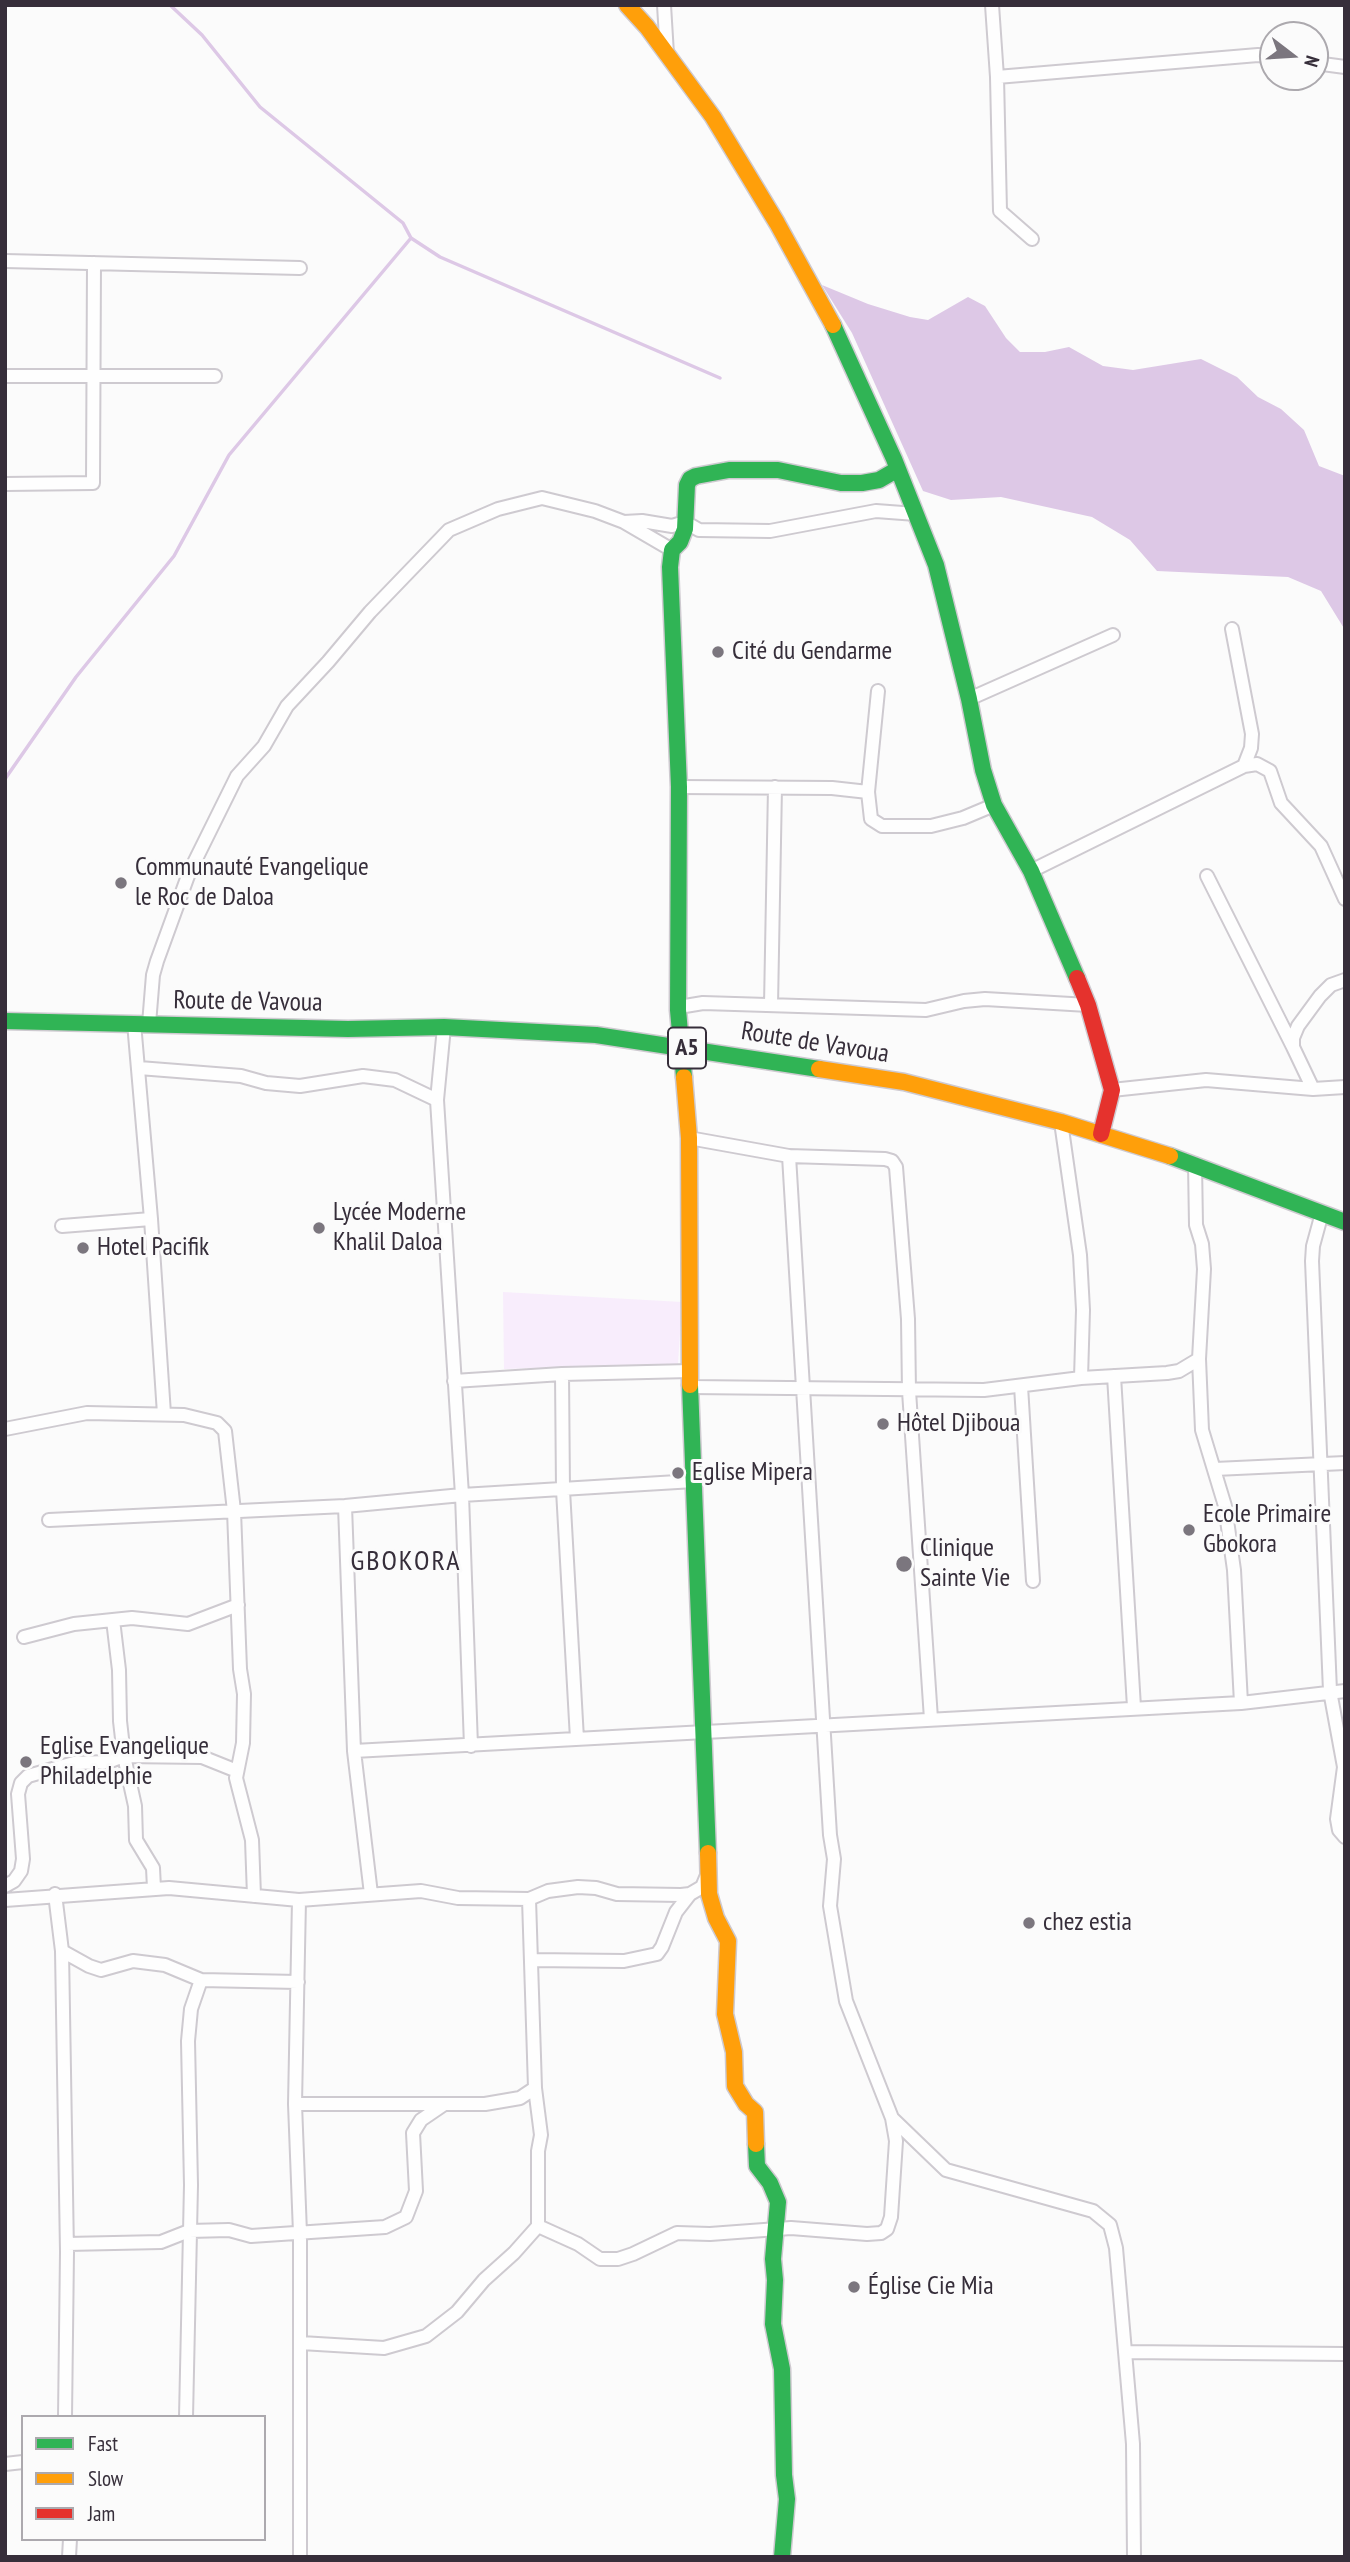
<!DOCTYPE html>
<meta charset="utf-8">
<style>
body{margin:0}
#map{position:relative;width:1350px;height:2562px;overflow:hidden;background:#fbfbfb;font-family:"PT Sans Narrow",sans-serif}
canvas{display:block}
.frame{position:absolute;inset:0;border:7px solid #362e3a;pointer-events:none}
.legend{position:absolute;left:21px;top:2415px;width:245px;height:126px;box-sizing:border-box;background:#fbfbfb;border:2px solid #aca9ae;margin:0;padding:9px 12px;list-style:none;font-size:21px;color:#362e3a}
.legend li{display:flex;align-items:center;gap:14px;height:35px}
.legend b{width:35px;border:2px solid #aca9ae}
.north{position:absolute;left:1259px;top:21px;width:70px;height:70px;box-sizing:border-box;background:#fbfbfb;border:2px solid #aca9ae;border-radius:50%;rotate:107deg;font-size:19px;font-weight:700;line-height:28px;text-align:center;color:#362e3a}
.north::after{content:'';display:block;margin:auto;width:24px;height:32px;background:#7b767e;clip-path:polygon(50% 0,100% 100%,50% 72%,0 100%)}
</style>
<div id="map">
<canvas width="1350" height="2562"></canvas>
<div class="frame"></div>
<ul class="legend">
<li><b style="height:9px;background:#30b455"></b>Fast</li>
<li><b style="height:9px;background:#ff9f0a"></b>Slow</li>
<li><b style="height:9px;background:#e5322d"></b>Jam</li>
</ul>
<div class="north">N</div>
</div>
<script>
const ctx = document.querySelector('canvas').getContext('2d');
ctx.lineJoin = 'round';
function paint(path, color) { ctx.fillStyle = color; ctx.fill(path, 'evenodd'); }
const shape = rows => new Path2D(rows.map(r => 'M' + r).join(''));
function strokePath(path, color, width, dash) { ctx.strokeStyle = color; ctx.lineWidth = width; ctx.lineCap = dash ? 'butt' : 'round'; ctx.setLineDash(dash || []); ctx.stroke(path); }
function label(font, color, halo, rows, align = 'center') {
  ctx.font = font + ' "PT Sans Narrow",sans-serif'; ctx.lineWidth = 6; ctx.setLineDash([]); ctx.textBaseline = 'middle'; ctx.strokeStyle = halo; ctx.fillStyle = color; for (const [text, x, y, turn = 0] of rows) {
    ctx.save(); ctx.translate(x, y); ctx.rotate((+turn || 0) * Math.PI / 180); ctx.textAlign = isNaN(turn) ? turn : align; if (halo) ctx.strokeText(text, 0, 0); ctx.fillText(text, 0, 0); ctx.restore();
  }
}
paint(shape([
 [503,1292,682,1302,678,1364,504,1369]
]), '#f8edfc');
paint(shape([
 [822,285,868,304,910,317,928,320,968,297,985,306,1006,338,1020,352,1045,352,1069,347,1103,366,1133,370,1201,359,1237,377,1258,397,1281,409,1304,430,1319,466,1345,476,1345,630,1321,591,1288,577,1157,571,1130,540,1092,517,1001,497,951,500,923,491,852,333]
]), '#ddc8e6');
strokePath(shape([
 [170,5,202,35,260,107,403,223,411,238,440,257,720,378],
 [5,779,76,677,174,556,229,455,411,238]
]), '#ddc8e6', 3.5);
const street = shape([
 [664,5,667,54],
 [992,5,997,77],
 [1315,63,1345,67],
 [1032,239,1000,211,997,77,1258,55,1273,57],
 [5,261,300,268],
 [5,376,215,376],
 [5,484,93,483,94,263],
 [624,522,642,521,672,526,685,522,699,530,770,531,876,511,916,514],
 [1232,629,1252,734,1251,748,1244,766],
 [969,699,1113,635],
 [679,787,832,788,868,792,871,819,882,826,931,826,963,818,994,805],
 [868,792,878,691],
 [1031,871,1244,766,1257,764,1270,771,1281,803,1321,846,1345,899],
 [1207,876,1293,1047],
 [771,1005,775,787],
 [678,1010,685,1006,703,1003,926,1010,964,1001,985,999,1088,1005],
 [149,1024,153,975,157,961,189,873,237,776,264,746,287,706,328,662,370,612,449,530,498,509,542,498,595,511,624,522,672,550],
 [444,1027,437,1100,462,1495,471,1746],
 [139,1068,241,1076,266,1083,300,1086,363,1076,395,1080,437,1100],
 [1313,1089,1293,1047,1293,1038,1298,1026,1320,996,1331,985,1345,980],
 [1112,1090,1206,1080,1313,1089,1345,1087],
 [1061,1122,1080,1255,1083,1310,1081,1378],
 [789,1156,885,1159,892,1161,896,1167,908,1319,909,1391,931,1719],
 [1195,1164,1196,1225,1202,1244,1204,1269,1199,1359,1202,1430,1225,1506,1234,1570,1241,1703],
 [1322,1213,1313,1246,1312,1261,1330,1691,1344,1767,1337,1819,1339,1830,1345,1837],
 [151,1219,164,1414],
 [62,1226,151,1219,134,1023],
 [562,1374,563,1490,577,1739],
 [1114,1376,1134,1707],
 [454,1381,562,1374,690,1371],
 [1021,1386,1033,1581],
 [690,1387,984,1390,1081,1378,1167,1373,1179,1371,1199,1359],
 [5,1429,87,1413,184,1415,217,1423,225,1431,234,1511,240,1669,244,1694,243,1743,236,1778,252,1840,254,1896],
 [1215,1469,1345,1463],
 [345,1506,354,1751,371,1894],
 [49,1520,345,1506,462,1495,694,1481],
 [113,1620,119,1670,120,1721,124,1756,135,1806,136,1840,153,1868,154,1888],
 [24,1637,74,1624,132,1618,188,1624,238,1605],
 [354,1751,1241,1703,1345,1691],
 [5,1886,14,1881,21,1871,23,1859,18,1794,21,1783,28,1776,74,1763,108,1762,124,1756,202,1757,237,1771],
 [55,1894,62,1951,67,2252,65,2417],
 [5,1900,169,1888,299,1900,421,1891,458,1898,529,1899,548,1891,578,1887,596,1888,617,1894,681,1895,690,1894,702,1887,707,1875],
 [299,1900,295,2104,300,2233,300,2557],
 [62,1951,89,1966,101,1970,133,1961,165,1965,201,1980,298,1982],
 [531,1960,624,1961,657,1954,662,1947,676,1912,690,1894],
 [295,2104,485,2104,520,2098,535,2088],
 [892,2118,946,2170,1093,2211,1110,2225,1116,2248,1133,2444,1134,2557],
 [538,2226,578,2244,600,2259,618,2259,633,2254,677,2233,710,2234,791,2228,867,2234,881,2233,887,2229,891,2217,896,2141,892,2118,846,2001,830,1906,834,1859,830,1835,789,1156,689,1138],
 [67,2244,161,2242,189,2231,229,2230,251,2236,385,2227,406,2217,416,2191,413,2133,421,2120,443,2105],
 [301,2343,384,2348,426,2336,457,2312,484,2280,514,2253,538,2226,538,2151,541,2135,535,2088,529,1899],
 [1125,2352,1345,2354],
 [186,2417,191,2185,188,2041,191,2009,201,1980],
 [5,2464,23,2462],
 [69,2557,70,2539]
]);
const fast = shape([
 [833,325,894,459,936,565,969,699,983,770,994,805,1031,871,1077,978],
 [5,1021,348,1029,444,1027,596,1035,819,1069],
 [684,1077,678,1010,679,787,670,567,672,550,680,542,685,529,687,485,690,479,696,476,729,470,778,470,841,483,862,483,879,480,898,469],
 [1170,1156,1345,1222],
 [690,1385,708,1853],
 [756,2144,757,2166,770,2183,778,2202,773,2259,775,2280,773,2324,782,2369,784,2475,787,2499,782,2557]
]);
const slow = shape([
 [627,5,647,27,713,117,777,223,833,325],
 [819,1069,904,1082,1061,1122,1170,1156],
 [684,1077,689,1138,690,1385],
 [708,1853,709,1894,716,1918,728,1941,725,2014,734,2052,735,2086,746,2104,755,2112,756,2144]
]);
const jam = shape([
 [1077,978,1088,1005,1112,1090,1101,1134]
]);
strokePath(street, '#cecad0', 16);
strokePath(fast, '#cecad0', 19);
strokePath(slow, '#cecad0', 19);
strokePath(jam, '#cecad0', 19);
strokePath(street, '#fefefe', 12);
strokePath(fast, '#30b455', 16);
strokePath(slow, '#ff9f0a', 16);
strokePath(jam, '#e5322d', 16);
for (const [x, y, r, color] of [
 [718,652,7,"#7b767e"],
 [121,883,7,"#7b767e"],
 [319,1228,7,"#7b767e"],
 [83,1248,7,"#7b767e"],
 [883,1424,7,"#7b767e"],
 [678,1473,7,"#7b767e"],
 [1189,1530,7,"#7b767e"],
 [904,1564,9,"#7b767e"],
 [26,1762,7,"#7b767e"],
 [1029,1923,7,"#7b767e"],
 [854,2287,7,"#7b767e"]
]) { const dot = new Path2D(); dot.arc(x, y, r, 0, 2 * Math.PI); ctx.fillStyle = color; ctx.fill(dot); strokePath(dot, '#fbfbfb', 2.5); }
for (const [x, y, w] of [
 [687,1048,38]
]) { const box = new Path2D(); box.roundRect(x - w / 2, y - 20.5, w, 41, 5); ctx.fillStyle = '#fbfbfb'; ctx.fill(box); strokePath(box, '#362e3a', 2); }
label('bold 24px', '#362e3a', null, [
 ["A5",687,1048]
]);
label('26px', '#362e3a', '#fbfbfb', [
 ["Cité du Gendarme",732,652],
 ["Communauté Evangelique",135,868],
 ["le Roc de Daloa",135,898],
 ["Lycée Moderne",333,1213],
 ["Khalil Daloa",333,1243],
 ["Hotel Pacifik",97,1248],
 ["Hôtel Djiboua",897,1424],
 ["Eglise Mipera",692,1473],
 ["Ecole Primaire",1203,1515],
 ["Gbokora",1203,1545],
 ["Clinique",920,1549],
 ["Sainte Vie",920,1579],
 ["Eglise Evangelique",40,1747],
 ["Philadelphie",40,1777],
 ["chez estia",1043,1923],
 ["Église Cie Mia",868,2287]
], 'left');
label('26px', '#362e3a', '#fbfbfb', [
 ["Route de Vavoua",248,1002,1],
 ["Route de Vavoua",815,1043,9]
]);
ctx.letterSpacing = '2px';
label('28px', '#362e3a', '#fbfbfb', [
 ["GBOKORA",406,1562]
]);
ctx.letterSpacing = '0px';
</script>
